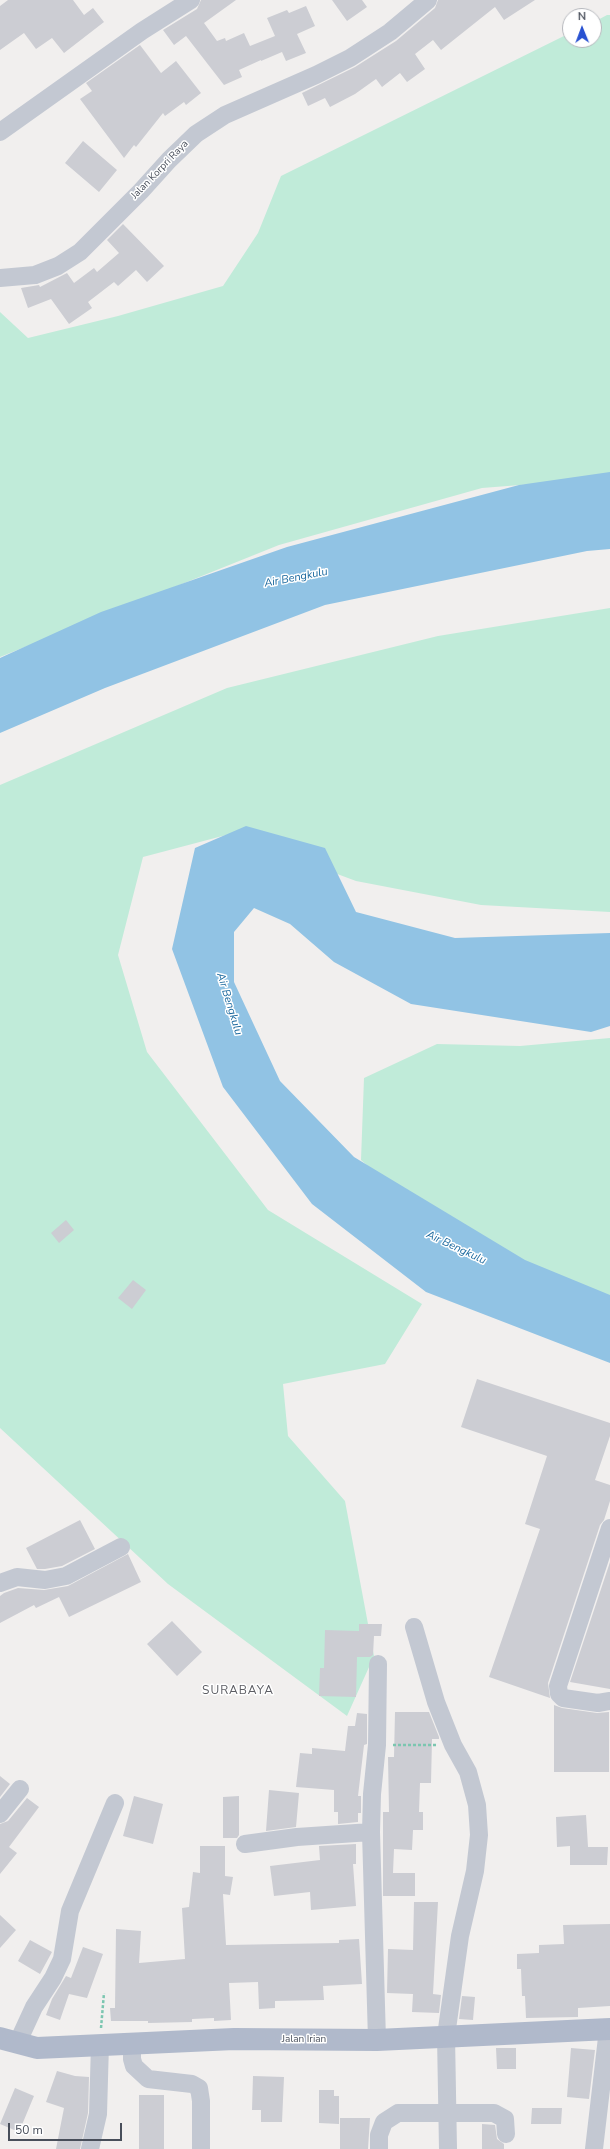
<!DOCTYPE html>
<style>
body{margin:0}
#map{position:relative;width:610px;height:2149px;overflow:hidden;background:#f1efee;font-family:"Nunito Sans",sans-serif}
canvas{display:block}
.north{position:absolute;left:562px;top:8px;width:40px;height:40px;box-sizing:border-box;background:#fff;border:1px solid #b6b8bd;border-radius:50%;rotate:359deg;font-size:11px;font-weight:700;line-height:16px;text-align:center;color:#484e5a}
.north::after{content:'';display:block;margin:auto;width:14px;height:18px;background:#2851d1;clip-path:polygon(50% 0,100% 100%,50% 72%,0 100%)}
.scale{position:absolute;left:8px;top:2123px;width:114px;height:18px;box-sizing:border-box;border:2px solid #484e5a;border-top:0;padding-left:5px;font-size:12px;line-height:14px;white-space:nowrap;color:#484e5a;-webkit-text-stroke:3px #fff;paint-order:stroke}
</style>
<div id="map">
<canvas width="610" height="2149"></canvas>
<div class="north">N</div>
<div class="scale">50 m</div>
</div>
<script>
const ctx = document.querySelector('canvas').getContext('2d');
ctx.lineJoin = 'round';
function paint(path, color) { ctx.fillStyle = color; ctx.fill(path, 'evenodd'); }
const shape = rows => new Path2D(rows.map(r => 'M' + r).join(''));
function strokePath(path, color, width, dash) { ctx.strokeStyle = color; ctx.lineWidth = width; ctx.lineCap = dash ? 'butt' : 'round'; ctx.setLineDash(dash || []); ctx.stroke(path); }
function label(font, color, halo, rows, align = 'center') {
  ctx.font = font + ' "Nunito Sans",sans-serif'; ctx.lineWidth = 3; ctx.setLineDash([]); ctx.textBaseline = 'middle'; ctx.strokeStyle = halo; ctx.fillStyle = color; for (const [text, x, y, turn = 0] of rows) {
    ctx.save(); ctx.translate(x, y); ctx.rotate((+turn || 0) * Math.PI / 180); ctx.textAlign = isNaN(turn) ? turn : align; if (halo) ctx.strokeText(text, 0, 0); ctx.fillText(text, 0, 0); ctx.restore();
  }
}
paint(shape([
 [607,15,610,15,610,478,482,488,279,545,0,657,0,312,28,338,118,316,223,286,258,233,281,176,570,33,570,40,594,40,594,22],
 [610,608,610,912,481,905,356,881,230,834,143,857,118,955,147,1052,268,1210,422,1304,385,1364,283,1384,288,1436,345,1501,374,1656,347,1716,168,1584,0,1428,0,785,227,688,438,636],
 [610,1038,610,1304,415,1208,361,1160,364,1078,437,1044,520,1046]
]), '#c0ebd9');
paint(shape([
 [610,472,610,549,587,551,325,605,105,688,0,733,0,658,101,612,287,547,519,485],
 [246,826,325,848,356,912,455,938,610,933,610,1026,591,1032,411,1004,334,962,290,924,254,908,234,932,234,982,280,1081,354,1157,525,1260,610,1295,610,1363,426,1292,312,1204,223,1087,172,949,195,848]
]), '#91c3e4');
paint(shape([
 [8,0,73,0,84,15,93,8,104,22,64,53,52,38,36,49,24,33,0,50,0,6],
 [201,0,236,0,204,23,217,41,225,38,226,41,244,33,250,46,275,36,267,18,287,10,289,13,306,6,315,26,297,34,306,53,286,61,282,52,261,61,261,60,239,70,242,77,224,85,186,36,174,45,163,30,197,9],
 [332,0,362,0,367,7,347,21],
 [438,0,535,0,504,20,495,7,441,50,433,40,415,54,425,69,407,82,400,73,382,87,376,79,355,94,330,107,325,98,308,106,302,93,355,67,396,41,435,8],
 [140,45,161,73,176,61,201,93,186,105,184,102,165,116,163,113,136,147,134,145,124,158,80,99,92,91,86,83],
 [83,141,117,170,99,192,65,163],
 [123,224,164,266,147,282,136,270,118,286,114,282,88,302,92,308,69,324,51,299,28,308,21,288,39,285,40,287,67,273,74,283,94,268,97,272,119,253,107,240],
 [66,1220,74,1230,59,1243,51,1233],
 [133,1280,146,1290,132,1309,118,1298],
 [477,1379,610,1423,610,1436,595,1480,610,1485,610,1501,604,1520,600,1525,548,1683,550,1698,489,1677,540,1529,525,1524,547,1456,461,1427],
 [80,1520,95,1549,62,1566,45,1569,37,1569,26,1548],
 [128,1554,141,1582,69,1617,59,1597,36,1608,34,1605,0,1623,0,1596,4,1593,18,1588,44,1590,68,1586],
 [610,1562,610,1689,570,1682],
 [172,1621,202,1652,177,1676,147,1644],
 [359,1624,382,1624,381,1636,374,1636,373,1655,370,1657,357,1657,356,1697,319,1696,320,1668,324,1668,325,1630,359,1631],
 [554,1705,562,1708,597,1713,609,1712,609,1772,554,1772],
 [395,1712,429,1712,439,1737,439,1739,432,1739,431,1783,420,1783,419,1812,423,1812,423,1830,413,1830,412,1850,394,1849,393,1873,415,1873,415,1896,383,1896,383,1812,389,1812,388,1757,394,1757],
 [357,1713,367,1714,367,1744,364,1745,358,1796,361,1796,361,1813,358,1813,358,1822,338,1824,338,1812,334,1812,334,1790,296,1787,300,1753,312,1754,312,1748,345,1751,348,1726,355,1726],
 [0,1776,10,1784,0,1797],
 [269,1790,299,1793,296,1827,266,1831],
 [134,1796,163,1804,153,1844,123,1836],
 [239,1796,239,1835,237,1838,223,1838,223,1797],
 [27,1798,39,1807,9,1847,17,1853,0,1874,0,1824,8,1821],
 [586,1815,588,1847,608,1847,607,1865,570,1865,570,1846,557,1847,556,1817],
 [356,1844,356,1864,353,1864,356,1906,311,1910,310,1892,274,1896,270,1866,320,1860,319,1846],
 [200,1846,225,1846,225,1876,233,1877,230,1895,223,1894,226,1945,339,1943,339,1940,359,1939,362,1984,323,1986,324,2000,275,2001,275,2008,259,2009,258,1982,229,1983,231,2020,214,2021,214,2018,192,2019,192,2022,148,2023,148,2021,111,2021,110,2008,115,2008,116,1929,141,1931,139,1963,185,1959,182,1908,189,1907,193,1872,200,1873],
 [414,1902,438,1902,433,1994,441,1995,439,2013,412,2012,413,1994,387,1993,388,1949,413,1950],
 [0,1915,16,1930,0,1948],
 [610,1924,610,2006,578,2008,578,2017,526,2018,525,1996,522,1996,521,1969,517,1969,517,1954,539,1953,539,1945,564,1944,563,1925],
 [30,1940,52,1952,40,1974,18,1961],
 [83,1947,103,1954,87,1998,69,1994,60,2020,46,2015,52,1999,66,1976,71,1978],
 [462,1996,475,1997,473,2020,459,2019],
 [496,2048,516,2048,516,2069,497,2069],
 [571,2048,595,2050,589,2099,567,2097],
 [57,2071,75,2076,89,2077,88,2113,80,2149,56,2149,64,2108,46,2102],
 [253,2076,284,2077,282,2122,261,2122,261,2110,252,2110],
 [15,2088,34,2096,19,2132,0,2124],
 [319,2090,334,2090,334,2096,339,2096,339,2124,319,2123],
 [139,2095,164,2095,164,2149,139,2149],
 [532,2108,562,2108,561,2124,531,2124],
 [340,2118,370,2118,368,2149,340,2149],
 [482,2124,495,2125,497,2139,504,2144,504,2149,482,2149]
]), '#cccdd3');
strokePath(shape([
 [393,1745,436,1745],
 [101,2028,104,1993]
]), '#7bc6b0', 2.5, [3, 2]);
strokePath(shape([
 [0,132,142,31,191,0],
 [0,278,35,275,58,266,80,252,141,191,169,160,196,134,225,115,316,75,350,58,390,32,428,0],
 [610,1528,558,1686,559,1694,563,1698,598,1703,610,1701],
 [0,1583,17,1577,45,1580,66,1576,121,1547],
 [414,1627,436,1702,453,1745,468,1772,477,1805,479,1835,475,1871,460,1936,446,2036,448,2149],
 [0,1814,20,1789],
 [245,1844,297,1837,371,1832],
 [377,2040,371,1832,372,1794,377,1745,378,1664],
 [17,2044,34,2007,53,1978,62,1959,70,1911,115,1803],
 [132,2045,132,2059,134,2066,148,2079,192,2084,199,2088,201,2101,201,2149],
 [90,2149,98,2114,100,2044],
 [379,2149,379,2135,384,2122,398,2113,494,2113,505,2119,506,2134],
 [594,2149,608,2029]
]), '#c3c8d2', 18);
strokePath(shape([
 [0,2038,37,2048,234,2039,377,2040,610,2029]
]), '#b0b9cb', 22);
label('10px', '#484e5a', '#fff', [
 ["Jalan Korpri Raya",160,170,-46],
 ["Jalan Irian",304,2040]
]);
label('italic 11px', '#18679d', '#fff', [
 ["Air Bengkulu",296,578,-11],
 ["Air Bengkulu",229,1004,73],
 ["Air Bengkulu",456,1248,25]
]);
ctx.letterSpacing = '1px';
label('12px', '#5c5d63', '#fff', [
 ["SURABAYA",238,1691]
]);
ctx.letterSpacing = '0px';
</script>
